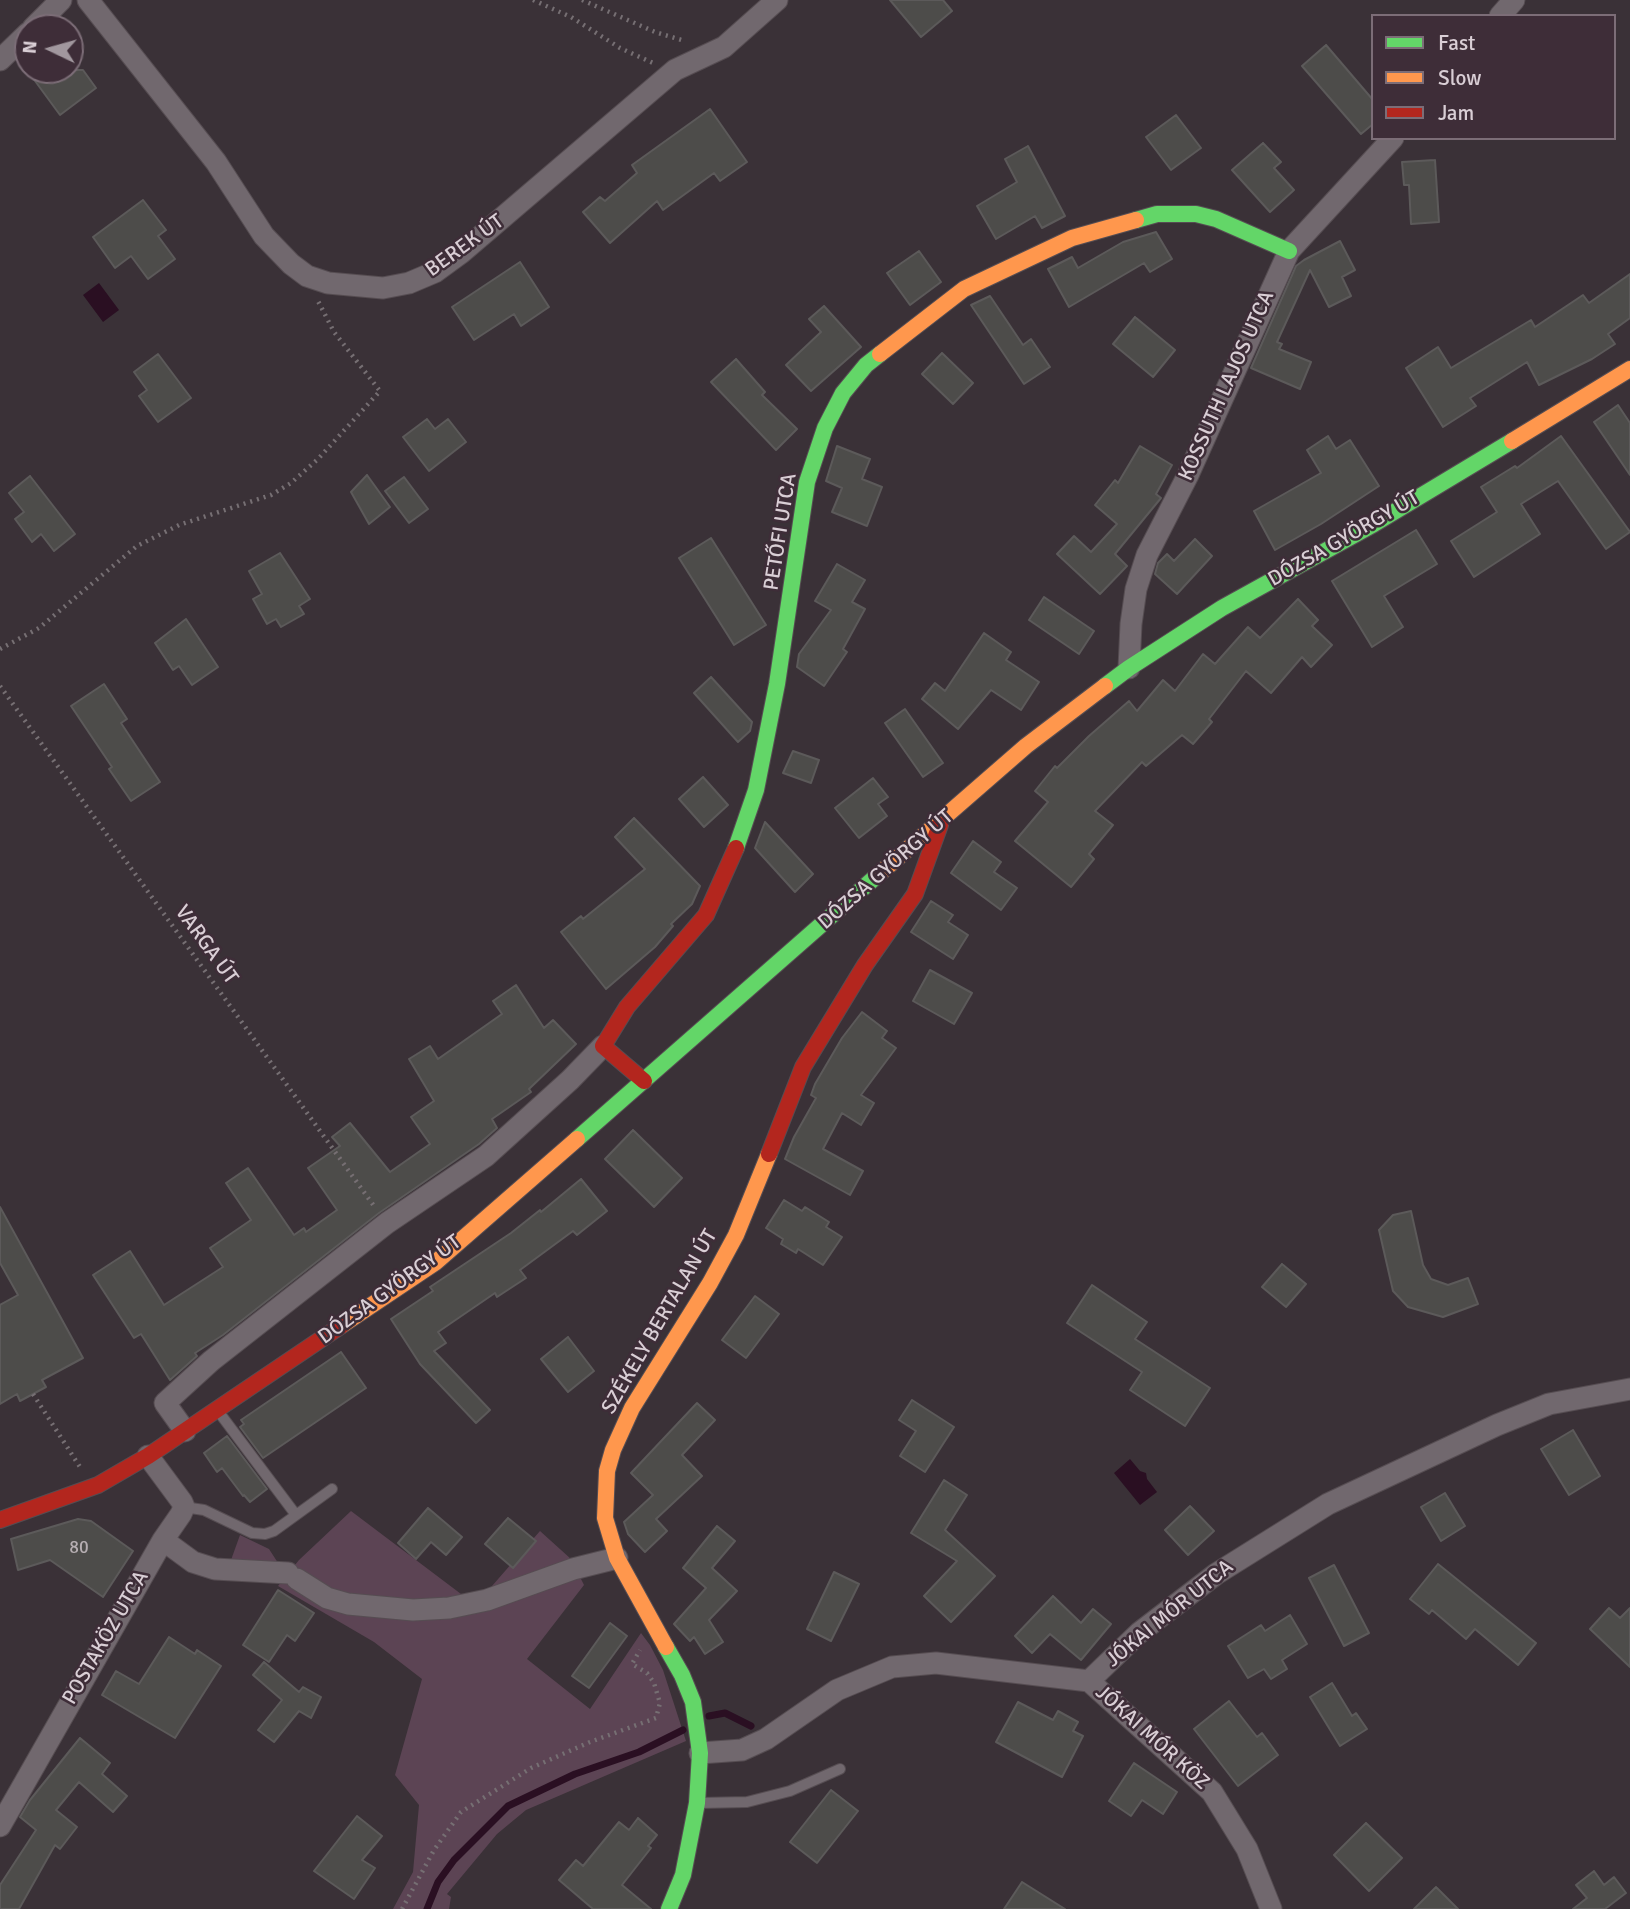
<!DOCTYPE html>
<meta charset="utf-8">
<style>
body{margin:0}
#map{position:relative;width:1630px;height:1909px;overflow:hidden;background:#3a3137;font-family:Signika,sans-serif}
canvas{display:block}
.legend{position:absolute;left:1371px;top:14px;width:245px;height:126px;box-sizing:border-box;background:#3e2d38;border:2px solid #7c6d77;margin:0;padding:9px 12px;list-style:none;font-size:21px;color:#d9ced5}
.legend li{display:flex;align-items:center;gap:14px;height:35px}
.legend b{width:35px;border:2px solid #7c6d77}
.north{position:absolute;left:14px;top:14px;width:70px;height:70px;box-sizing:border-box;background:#3e2d38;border:2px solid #7c6d77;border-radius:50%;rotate:275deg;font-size:19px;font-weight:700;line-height:28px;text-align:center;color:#d9ced5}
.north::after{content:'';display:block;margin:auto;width:24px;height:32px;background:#a1979e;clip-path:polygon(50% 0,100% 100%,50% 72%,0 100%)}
</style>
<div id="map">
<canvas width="1630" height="1909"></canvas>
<ul class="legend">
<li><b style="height:9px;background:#63d668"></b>Fast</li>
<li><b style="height:9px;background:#ff974d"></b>Slow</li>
<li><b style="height:9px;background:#b3261e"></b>Jam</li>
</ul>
<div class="north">N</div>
</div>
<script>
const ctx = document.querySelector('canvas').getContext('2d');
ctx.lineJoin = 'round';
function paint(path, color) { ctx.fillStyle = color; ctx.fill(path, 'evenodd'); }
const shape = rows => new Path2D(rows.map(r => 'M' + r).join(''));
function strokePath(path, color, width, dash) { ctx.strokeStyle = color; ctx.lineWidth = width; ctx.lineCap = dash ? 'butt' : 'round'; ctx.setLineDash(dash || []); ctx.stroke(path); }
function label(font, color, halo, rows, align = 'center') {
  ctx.font = font + ' Signika,sans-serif'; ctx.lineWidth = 5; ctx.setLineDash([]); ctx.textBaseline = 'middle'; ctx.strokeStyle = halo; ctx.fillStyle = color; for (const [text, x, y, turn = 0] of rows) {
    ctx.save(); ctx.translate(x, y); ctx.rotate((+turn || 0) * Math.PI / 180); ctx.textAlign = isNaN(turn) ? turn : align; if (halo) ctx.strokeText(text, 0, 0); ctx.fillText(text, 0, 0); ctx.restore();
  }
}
paint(shape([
 [351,1511,465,1597,485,1594,540,1531,571,1559,584,1585,527,1659,590,1709,641,1633,650,1645,663,1670,686,1741,526,1810,497,1834,447,1894,451,1897,449,1909,393,1909,413,1872,419,1805,395,1775,422,1679,374,1642,278,1586,299,1560],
 [240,1535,269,1549,282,1569,231,1560]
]), '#5c4454');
paint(shape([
 [99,283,119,310,103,322,83,295],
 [1130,1459,1140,1471,1146,1473,1147,1479,1157,1492,1140,1505,1114,1473]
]), '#2a0f22');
strokePath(shape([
 [709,1716,725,1713,751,1726],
 [427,1909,438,1882,454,1860,508,1806,575,1774,639,1752,683,1730]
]), '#2a0f22', 7);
const building = shape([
 [890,0,943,0,952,11,921,37,890,0],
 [1326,45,1373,100,1373,124,1361,134,1302,66,1326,45],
 [27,70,83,70,96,88,60,115,27,70],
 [710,109,747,162,720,181,714,173,663,210,657,201,610,243,583,212,600,197,605,201,637,173,632,165,710,109],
 [1176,115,1201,148,1171,170,1146,137,1176,115],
 [1263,143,1281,162,1274,168,1294,190,1270,212,1232,170,1263,143],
 [1028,146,1065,216,1042,228,1035,216,996,239,977,206,1017,182,1005,159,1028,146],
 [1435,160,1439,222,1411,224,1409,185,1404,185,1402,162,1435,160],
 [143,200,166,230,158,236,175,259,148,279,131,256,115,268,93,237,143,200],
 [1156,232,1172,259,1150,272,1144,263,1069,307,1048,269,1072,257,1078,268,1123,242,1156,232],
 [1340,241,1355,270,1342,277,1351,296,1329,307,1310,270,1277,342,1282,344,1279,349,1311,362,1300,389,1251,368,1296,266,1304,260,1340,241],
 [919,251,941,282,910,305,887,273,919,251],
 [520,262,549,307,521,326,514,314,474,340,452,307,520,262],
 [1630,274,1630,318,1608,334,1615,344,1592,359,1539,385,1527,362,1470,398,1476,406,1443,427,1406,368,1438,347,1451,368,1531,320,1535,327,1583,295,1589,303,1630,274],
 [990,296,1023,345,1031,339,1050,367,1024,384,971,305,990,296],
 [824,306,861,347,811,391,786,365,821,332,809,319,824,306],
 [1135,317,1175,350,1153,377,1113,344,1135,317],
 [942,353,973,383,953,404,922,374,942,353],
 [158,354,191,398,158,422,139,396,147,390,134,372,158,354],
 [736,359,765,392,762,395,797,429,776,450,711,382,736,359],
 [1618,405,1630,423,1630,475,1594,422,1618,405],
 [427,419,435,429,448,419,466,442,429,471,403,437,427,419],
 [1328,436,1336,449,1350,440,1379,486,1321,524,1275,550,1254,511,1321,473,1307,450,1328,436],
 [1561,436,1630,532,1606,549,1558,481,1521,504,1540,534,1474,577,1451,541,1497,512,1481,487,1515,466,1517,468,1561,436],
 [837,446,870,459,862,479,882,487,867,526,832,512,842,488,826,481,837,446],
 [1140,446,1172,465,1156,494,1161,498,1115,554,1127,566,1100,594,1057,554,1074,536,1091,552,1117,524,1095,505,1115,480,1118,483,1140,446],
 [367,475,390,507,369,524,351,492,367,475],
 [30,476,75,534,54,551,41,534,32,542,15,519,24,512,9,493,30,476],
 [404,477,428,509,409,523,385,491,404,477],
 [1416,530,1437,564,1384,596,1403,627,1372,647,1332,581,1416,530],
 [711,538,766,625,734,645,679,558,711,538],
 [1195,539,1212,556,1177,594,1155,574,1158,563,1167,554,1174,561,1195,539],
 [280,553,310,599,299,606,304,614,281,627,276,619,267,624,253,599,262,594,249,571,280,553],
 [837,564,865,580,852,602,865,609,843,649,847,652,824,686,797,667,799,654,831,610,815,601,837,564],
 [1044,597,1094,631,1079,654,1029,620,1044,597],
 [1298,599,1318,620,1312,626,1332,645,1311,667,1302,657,1271,693,1246,671,1209,719,1212,722,1193,744,1182,735,1146,766,1142,762,1095,811,1113,825,1089,854,1094,859,1071,887,1015,841,1048,802,1035,791,1055,766,1057,768,1089,736,1129,701,1137,711,1163,680,1175,691,1203,654,1215,664,1248,627,1260,638,1298,599],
 [186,619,218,667,192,685,179,666,173,670,155,643,186,619],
 [984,633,1011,652,1006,660,1039,682,1021,710,991,690,958,729,922,699,935,683,945,691,984,633],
 [711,677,752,722,750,731,738,742,694,693,711,677],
 [104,684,127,719,121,723,160,782,131,801,109,769,112,767,71,706,104,684],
 [905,709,943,763,923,777,885,723,905,709],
 [793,751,819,760,811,783,783,773,793,751],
 [703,777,728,805,704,827,679,799,703,777],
 [873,778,888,797,878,804,887,816,859,838,835,808,873,778],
 [634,818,700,886,692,904,671,924,673,926,655,947,606,989,561,932,581,916,583,919,645,869,615,837,634,818],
 [765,822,813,874,795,892,755,848,765,822],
 [973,841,1001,862,994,872,1017,888,1001,910,951,873,973,841],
 [931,901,953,915,948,922,968,935,953,959,911,932,931,901],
 [930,970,972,993,954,1024,913,1001,930,970],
 [516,985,544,1028,553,1020,576,1044,529,1089,531,1092,492,1119,497,1128,479,1144,379,1213,223,1335,195,1353,197,1356,170,1380,141,1334,134,1338,93,1275,130,1251,164,1305,223,1267,210,1248,251,1220,226,1183,248,1168,294,1235,304,1228,306,1232,337,1210,308,1168,340,1146,332,1137,350,1123,390,1172,430,1144,411,1117,434,1101,409,1059,430,1046,438,1059,502,1014,493,1001,516,985],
 [862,1012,887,1031,882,1038,896,1048,861,1095,874,1103,861,1125,842,1113,823,1149,863,1171,850,1195,785,1159,794,1137,816,1098,811,1095,815,1084,842,1038,862,1012],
 [633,1130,682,1178,654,1207,605,1159,633,1130],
 [581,1179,607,1211,577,1235,573,1231,520,1270,526,1278,497,1297,495,1293,438,1332,446,1343,434,1351,490,1410,476,1423,420,1364,391,1319,433,1291,430,1287,511,1233,540,1210,541,1212,581,1179],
 [784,1200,802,1211,805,1207,829,1222,826,1227,842,1237,823,1265,798,1249,796,1253,781,1244,783,1239,766,1228,784,1200],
 [0,1207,83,1358,42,1380,46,1387,20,1401,17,1394,0,1404,0,1305,18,1295,0,1263,0,1207],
 [1411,1211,1423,1265,1431,1279,1448,1285,1468,1278,1478,1304,1443,1317,1408,1307,1393,1291,1379,1230,1393,1215,1411,1211],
 [1282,1264,1306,1284,1286,1307,1262,1287,1282,1264],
 [1092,1285,1147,1322,1135,1339,1210,1388,1185,1426,1130,1390,1142,1372,1067,1323,1092,1285],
 [755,1296,779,1314,746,1358,722,1340,755,1296],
 [568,1337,594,1371,568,1392,541,1359,568,1337],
 [341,1352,366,1388,263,1458,240,1427,244,1424,241,1420,341,1352],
 [912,1400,954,1427,925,1472,900,1456,916,1431,899,1420,912,1400],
 [697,1403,715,1420,682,1455,702,1476,656,1519,667,1531,645,1552,628,1534,624,1522,653,1495,631,1473,697,1403],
 [1573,1430,1600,1476,1569,1495,1541,1449,1573,1430],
 [227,1436,267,1489,250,1502,244,1495,243,1496,222,1468,217,1472,204,1453,227,1436],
 [944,1480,967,1495,945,1530,995,1576,951,1622,924,1596,957,1561,911,1533,944,1480],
 [1445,1493,1465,1526,1441,1541,1421,1507,1445,1493],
 [1190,1506,1214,1531,1188,1555,1165,1530,1190,1506],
 [428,1508,462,1537,446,1555,431,1542,416,1559,398,1543,428,1508],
 [508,1518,536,1541,513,1568,485,1544,508,1518],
 [78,1519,91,1521,133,1551,103,1597,50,1560,18,1570,11,1539,78,1519],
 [717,1526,735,1541,712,1568,737,1591,709,1620,723,1642,705,1654,694,1637,690,1641,674,1624,706,1588,683,1568,717,1526],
 [1438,1564,1536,1643,1518,1665,1475,1629,1466,1639,1432,1610,1429,1614,1410,1599,1438,1564],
 [1334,1565,1369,1633,1344,1646,1309,1578,1334,1565],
 [834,1572,859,1584,831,1641,807,1629,834,1572],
 [278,1590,314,1613,295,1641,287,1635,269,1662,243,1645,278,1590],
 [1053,1596,1081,1623,1093,1609,1111,1624,1081,1660,1050,1634,1032,1653,1015,1636,1053,1596],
 [1609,1608,1620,1618,1630,1608,1630,1667,1590,1629,1609,1608],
 [1290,1615,1307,1644,1282,1660,1287,1669,1271,1679,1264,1669,1248,1678,1228,1646,1261,1625,1265,1631,1290,1615],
 [610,1623,627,1636,589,1688,572,1676,610,1623],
 [169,1637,195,1654,197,1650,221,1666,175,1738,102,1695,116,1671,139,1684,169,1637],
 [264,1662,299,1692,303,1687,321,1697,311,1718,299,1711,274,1742,258,1730,282,1700,253,1675,264,1662],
 [1332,1683,1352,1716,1356,1713,1367,1729,1340,1746,1310,1697,1332,1683],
 [1229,1701,1257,1737,1262,1733,1278,1755,1238,1786,1194,1729,1229,1701],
 [1018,1702,1053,1720,1058,1711,1078,1722,1073,1731,1083,1736,1062,1777,996,1742,1018,1702],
 [80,1738,110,1763,102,1774,127,1796,113,1812,79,1782,56,1810,77,1827,60,1849,55,1845,19,1909,0,1909,0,1885,36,1830,20,1817,30,1800,80,1738],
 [1134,1763,1177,1792,1163,1814,1142,1800,1131,1816,1109,1801,1134,1763],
 [831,1790,858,1811,817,1863,790,1842,831,1790],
 [357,1816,382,1836,362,1860,375,1868,354,1899,314,1871,357,1816],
 [638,1818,657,1835,648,1846,651,1848,622,1885,651,1909,593,1909,559,1880,576,1860,583,1866,619,1822,629,1830,638,1818],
 [1366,1823,1402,1858,1369,1891,1334,1855,1366,1823],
 [1594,1871,1604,1885,1614,1877,1626,1893,1605,1909,1573,1909,1587,1898,1576,1885,1594,1871],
 [1022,1882,1065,1909,1004,1909,1022,1882],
 [1436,1887,1458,1909,1414,1909,1436,1887]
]);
paint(building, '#4d4c4a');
strokePath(building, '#5c5a5a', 2);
const lane = shape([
 [218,1411,296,1515],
 [184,1507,204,1510,252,1533,265,1534,274,1531,332,1489],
 [699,1803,747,1802,790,1791,840,1769]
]);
const street = shape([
 [88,0,216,162,264,236,291,264,307,276,328,283,383,288,409,283,435,272,461,253,675,70,724,47,777,0],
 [1500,16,1514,0],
 [33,28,61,0],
 [0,60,28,33],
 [1129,668,1131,624,1136,589,1147,555,1188,475,1289,251,1393,138],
 [185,1431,165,1403,211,1361,387,1223,486,1156,570,1080,603,1046],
 [163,1540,193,1562,215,1569,288,1573],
 [297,1579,327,1598,348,1604,413,1610,449,1608,487,1600,573,1569,617,1558],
 [1089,1681,1212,1792,1247,1849,1271,1909],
 [700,1753,742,1750,766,1739,837,1690,892,1667,936,1663,1089,1681,1139,1633,1216,1574,1328,1504,1497,1425,1549,1404,1630,1389],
 [0,1826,163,1540,181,1514,184,1507,182,1502,148,1456]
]);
const fast = shape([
 [1136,220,1157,214,1196,214,1216,219,1289,251],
 [1105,686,1129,668,1222,608,1374,524,1512,441],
 [736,848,756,790,777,684,807,482,825,428,843,393,866,365,880,354],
 [577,1139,879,874],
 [666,1647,682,1675,693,1702,700,1753,697,1803,683,1875,669,1909]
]);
const slow = shape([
 [880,354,964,289,1072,238,1136,220],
 [1512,441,1630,369],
 [879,874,1026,746,1105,686],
 [342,1325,436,1262,577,1139],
 [666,1647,617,1558,605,1518,607,1471,613,1450,632,1408,710,1283,736,1235,769,1154]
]);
const jam = shape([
 [644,1081,603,1046,627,1007,706,915,736,848],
 [769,1154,803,1067,865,965,915,894,940,825],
 [0,1520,98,1485,148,1456,342,1325]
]);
strokePath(lane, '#564d52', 12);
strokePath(street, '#564d52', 23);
strokePath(fast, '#564d52', 18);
strokePath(slow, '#564d52', 18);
strokePath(jam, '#564d52', 18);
strokePath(shape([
 [533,0,571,17,620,48,653,63],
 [582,0,655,32,685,41],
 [0,649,39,628,137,546,179,525,271,495,291,483,318,459,380,391,334,332,318,301],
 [0,686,374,1206],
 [33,1394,80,1467],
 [402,1909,434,1850,461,1812,531,1768,590,1742,656,1718,660,1703,654,1683,647,1673,632,1664,640,1650]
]), '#766f73', 4.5, [2, 5]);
strokePath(lane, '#71686e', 10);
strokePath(street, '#71686e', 21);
strokePath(fast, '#63d668', 16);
strokePath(slow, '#ff974d', 16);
strokePath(jam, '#b3261e', 16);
label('18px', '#b6aeb2', null, [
 ["80",79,1548]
]);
label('21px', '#d9ced5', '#3e2d38', [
 ["BEREK ÚT",465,246,-36],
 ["KOSSUTH LAJOS UTCA",1227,386,-66],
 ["PETŐFI UTCA",781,532,-81],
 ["DÓZSA GYÖRGY ÚT",1344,539,-30],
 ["DÓZSA GYÖRGY ÚT",886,870,-41],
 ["VARGA ÚT",206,945,54],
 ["DÓZSA GYÖRGY ÚT",390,1290,-36],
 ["SZÉKELY BERTALAN ÚT",660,1322,-60],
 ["JÓKAI MÓR UTCA",1170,1614,-39],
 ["POSTAKÖZ UTCA",106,1638,-60],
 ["JÓKAI MÓR KÖZ",1152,1738,42]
]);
</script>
